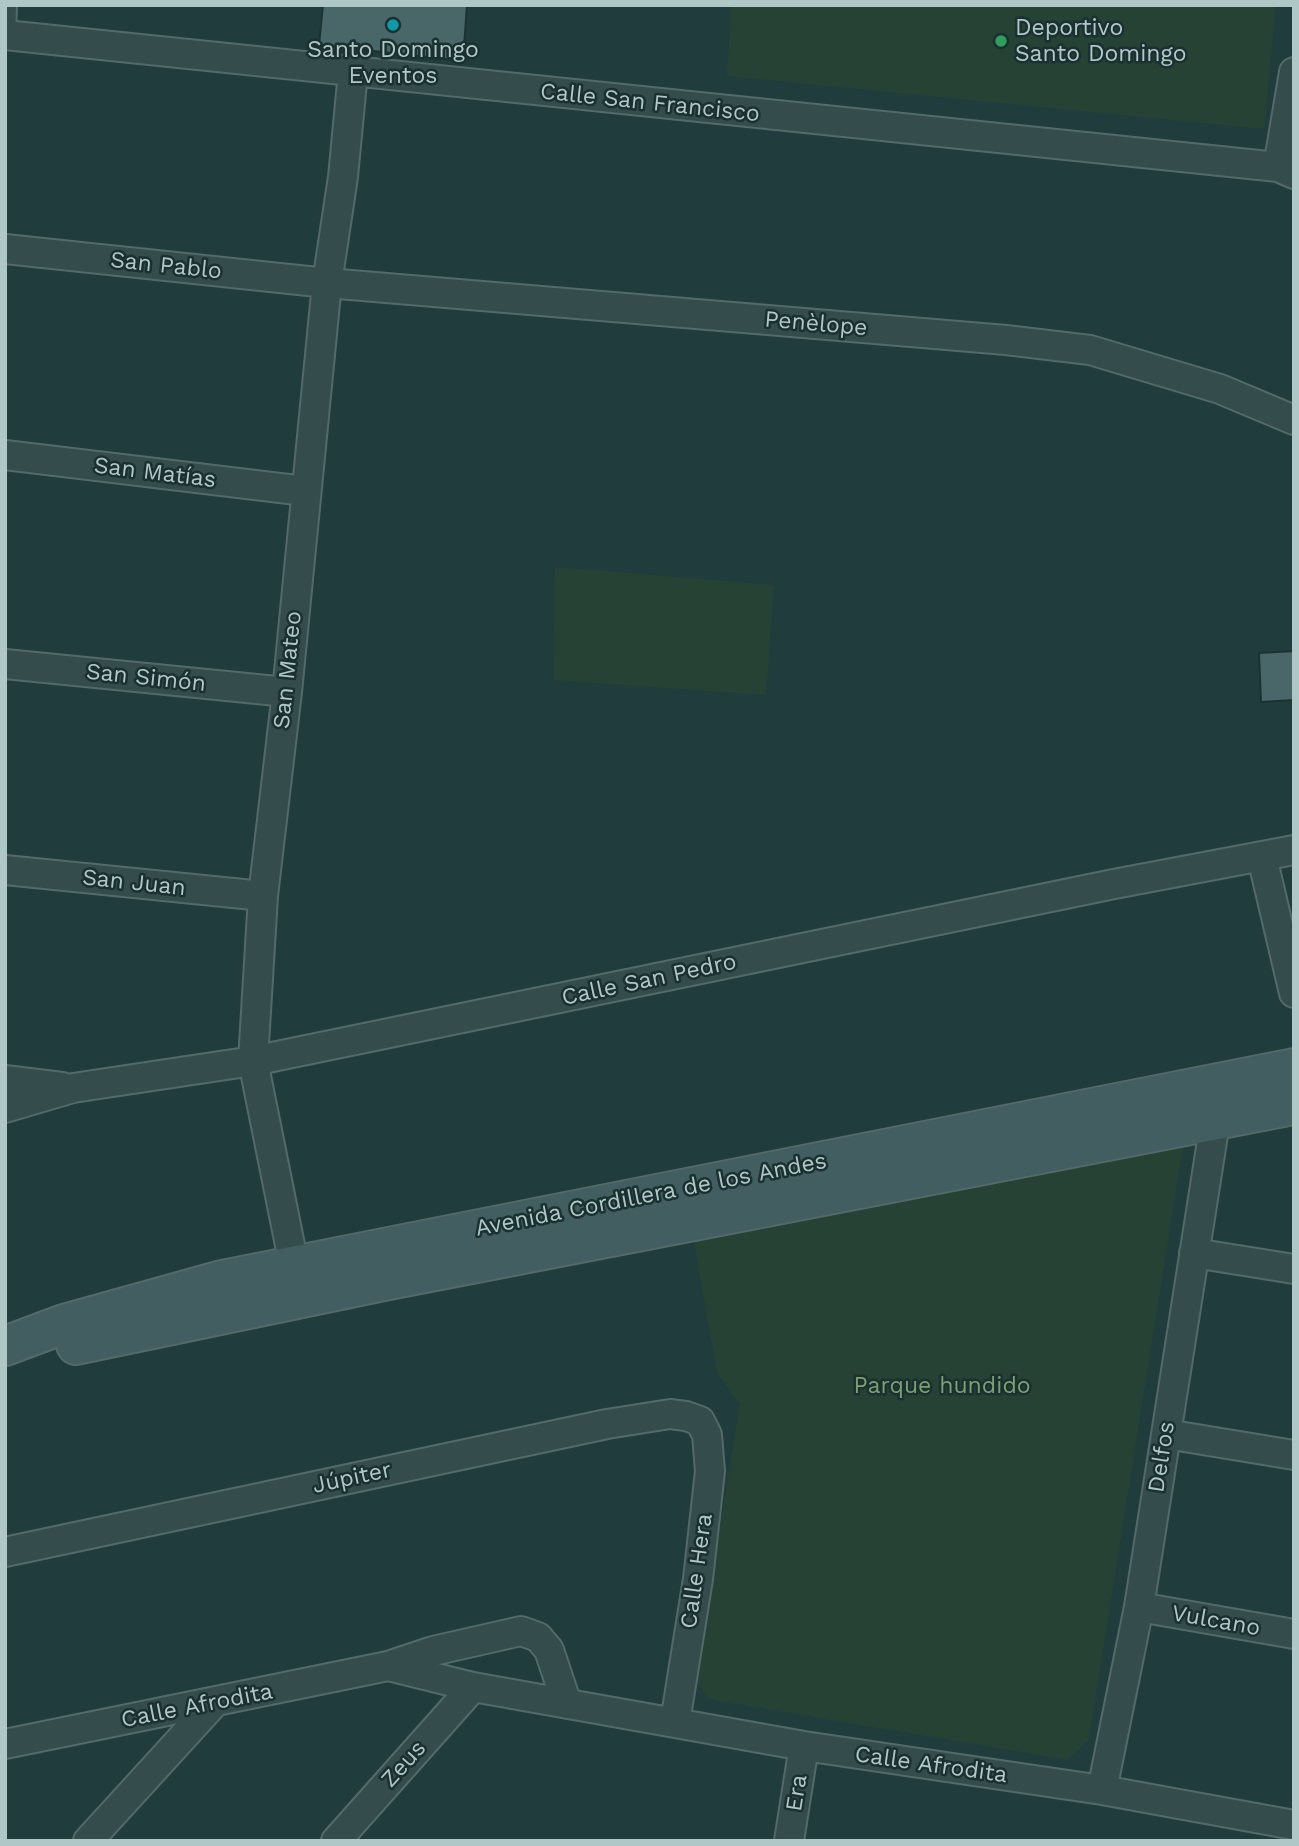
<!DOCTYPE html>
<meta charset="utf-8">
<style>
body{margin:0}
#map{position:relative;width:1299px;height:1846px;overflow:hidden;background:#213c3d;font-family:"Work Sans",sans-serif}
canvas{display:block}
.frame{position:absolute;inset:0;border:7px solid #b0c7c8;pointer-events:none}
</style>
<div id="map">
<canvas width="1299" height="1846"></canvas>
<div class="frame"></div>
</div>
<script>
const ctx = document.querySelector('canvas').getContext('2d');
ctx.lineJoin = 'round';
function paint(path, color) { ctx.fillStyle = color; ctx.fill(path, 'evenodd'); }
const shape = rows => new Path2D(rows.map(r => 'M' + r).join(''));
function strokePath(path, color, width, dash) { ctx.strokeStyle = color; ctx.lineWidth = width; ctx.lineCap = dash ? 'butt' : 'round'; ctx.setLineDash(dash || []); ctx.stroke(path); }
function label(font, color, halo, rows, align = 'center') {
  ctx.font = font + ' "Work Sans",sans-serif'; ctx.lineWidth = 5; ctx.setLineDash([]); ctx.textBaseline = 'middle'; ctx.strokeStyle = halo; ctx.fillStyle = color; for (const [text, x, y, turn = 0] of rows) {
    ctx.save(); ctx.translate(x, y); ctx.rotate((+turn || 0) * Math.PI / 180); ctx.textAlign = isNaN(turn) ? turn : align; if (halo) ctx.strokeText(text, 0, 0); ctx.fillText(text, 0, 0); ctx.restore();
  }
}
paint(shape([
 [731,5,1276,5,1264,129,727,76],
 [555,567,774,585,766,695,553,680],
 [1184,1140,1089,1739,1068,1760,709,1699,695,1681,740,1404,717,1373,692,1231]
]), '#264234');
const building = shape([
 [323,5,467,5,463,61,319,45,323,5],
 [1294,651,1294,700,1261,702,1259,653,1294,651]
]);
paint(building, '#496768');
strokePath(building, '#1c3233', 2);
const lane = shape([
 [8,35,9,5]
]);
const street = shape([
 [5,35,1278,167,1294,174],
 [1278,167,1294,72],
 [5,249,327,283,1006,340,1090,350,1220,389,1294,420],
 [5,455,305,491],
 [5,664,287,692],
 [1262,857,1294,993],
 [5,870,263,896],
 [5,1080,62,1087],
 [5,1108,73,1088,253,1061,1114,884,1294,850],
 [1194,1253,1294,1269],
 [294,1265,253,1061,263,896,287,692,327,283,343,177,353,72],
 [1166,1434,1294,1455],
 [5,1552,607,1424,670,1414,686,1416,700,1421,707,1435,710,1471,698,1579,675,1722],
 [1139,1607,1294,1634],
 [388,1666,433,1651,521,1631,538,1637,549,1650,567,1704],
 [5,1744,388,1666,473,1687,804,1746,1102,1790,1294,1825],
 [1102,1790,1139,1607,1215,1122],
 [88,1841,214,1703],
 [336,1841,473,1687],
 [789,1841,804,1746]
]);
const secondary = shape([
 [76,1345,389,1280,1294,1105],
 [5,1346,64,1324,222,1280,1294,1068]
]);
strokePath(lane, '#53696a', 18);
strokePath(street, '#53696a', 32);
strokePath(secondary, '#53696a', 42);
strokePath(lane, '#354c4d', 14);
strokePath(street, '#354c4d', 28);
strokePath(secondary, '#425e60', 38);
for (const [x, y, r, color] of [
 [393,25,7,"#0f9aa8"],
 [1001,41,7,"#2e9e5b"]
]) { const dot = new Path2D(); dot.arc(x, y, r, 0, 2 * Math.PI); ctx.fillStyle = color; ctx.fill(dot); strokePath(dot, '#1a3031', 2.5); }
label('23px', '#b0c7c8', '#1a3031', [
 ["Deportivo",1015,28],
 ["Santo Domingo",1015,54],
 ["Santo Domingo",393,50,"center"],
 ["Eventos",393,76,"center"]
], 'left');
label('23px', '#b0c7c8', '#1a3031', [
 ["Calle San Francisco",650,103,6],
 ["San Pablo",166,266,6],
 ["Penèlope",816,324,5],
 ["San Matías",155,473,7],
 ["San Mateo",288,670,-84],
 ["San Simón",146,678,6],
 ["San Juan",134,883,6],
 ["Calle San Pedro",649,980,-12],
 ["Avenida Cordillera de los Andes",651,1195,-11],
 ["Delfos",1162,1457,-81],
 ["Júpiter",352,1478,-12],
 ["Calle Hera",697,1571,-82],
 ["Vulcano",1216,1621,10],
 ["Calle Afrodita",197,1706,-11],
 ["Zeus",404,1764,-48],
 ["Calle Afrodita",931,1765,8],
 ["Era",797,1793,-81]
]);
label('23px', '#7da06d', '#1a3031', [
 ["Parque hundido",942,1386]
]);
</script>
